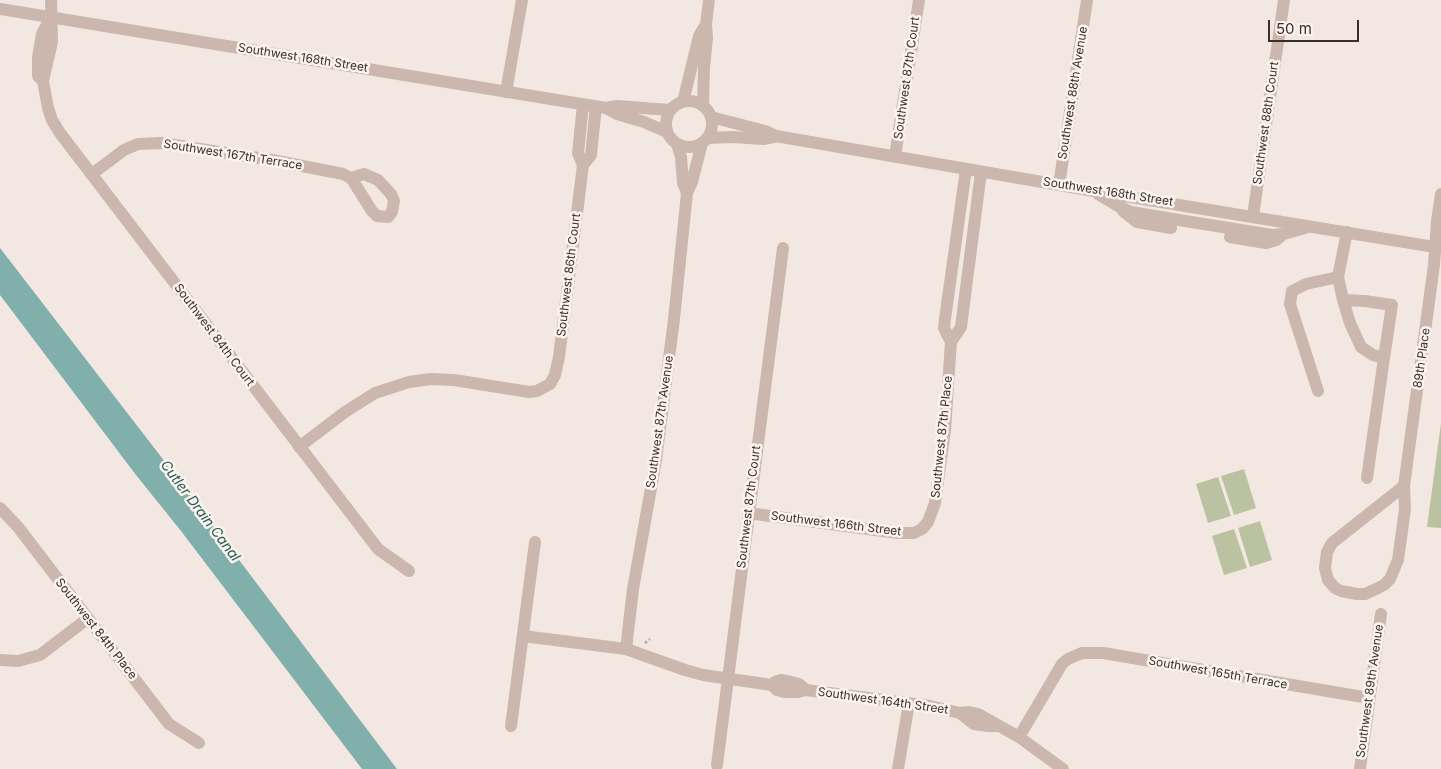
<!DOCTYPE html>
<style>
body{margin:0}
#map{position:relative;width:1441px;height:769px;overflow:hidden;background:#f3e8e1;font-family:Inter,sans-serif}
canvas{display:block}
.scale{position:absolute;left:1268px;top:20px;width:91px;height:22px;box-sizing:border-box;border:2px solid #3a2e2b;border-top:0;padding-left:6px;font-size:15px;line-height:18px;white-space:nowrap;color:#3a2e2b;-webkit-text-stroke:4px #faf3ee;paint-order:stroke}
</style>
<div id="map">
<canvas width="1441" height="769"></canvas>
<div class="scale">50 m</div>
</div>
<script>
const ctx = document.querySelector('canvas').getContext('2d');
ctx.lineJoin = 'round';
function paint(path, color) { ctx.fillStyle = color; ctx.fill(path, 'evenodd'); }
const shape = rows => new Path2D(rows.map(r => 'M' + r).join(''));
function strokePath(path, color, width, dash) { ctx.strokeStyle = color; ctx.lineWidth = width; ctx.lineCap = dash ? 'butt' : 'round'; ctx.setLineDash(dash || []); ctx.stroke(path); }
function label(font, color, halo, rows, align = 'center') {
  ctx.font = font + ' Inter,sans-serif'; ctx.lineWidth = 5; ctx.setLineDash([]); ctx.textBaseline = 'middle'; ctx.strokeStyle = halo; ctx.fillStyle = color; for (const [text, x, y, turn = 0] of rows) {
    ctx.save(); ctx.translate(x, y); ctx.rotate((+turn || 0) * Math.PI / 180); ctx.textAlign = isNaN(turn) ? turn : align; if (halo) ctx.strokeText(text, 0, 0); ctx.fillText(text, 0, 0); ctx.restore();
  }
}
paint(shape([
 [1441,423,1441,528,1427,527],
 [1244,469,1256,508,1234,515,1221,476],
 [1218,477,1231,516,1208,523,1196,484],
 [1260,521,1272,560,1250,567,1238,528],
 [1234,529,1247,568,1224,575,1212,536]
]), '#bbc2a1');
paint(shape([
 [0,248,162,458,397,769,362,769,181,531,136,475,0,295]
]), '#81afab');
strokePath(shape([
 [645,643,650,639]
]), '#b7a197', 2.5, [2.5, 2.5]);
strokePath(shape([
 [51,0,52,42,43,81,48,108,52,120,60,133,378,549,409,571],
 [0,9,606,108,617,114,644,122,667,132],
 [43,81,38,76,38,57,42,34,51,17],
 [506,92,522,0],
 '666 124a23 23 0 1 1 46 0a23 23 0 1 1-46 0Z',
 [683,102,699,36,706,24],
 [703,106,704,68,707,38,706,24,709,0],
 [606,108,617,106,670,110],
 [711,117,765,131,776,136,1094,191,1441,248],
 [707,138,733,137,763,139,774,137],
 [677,144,681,157,683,183,687,193],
 [895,156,919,0],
 [583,165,591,155,596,106],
 [92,174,124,150,138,144,161,143,272,160,343,174,351,178,372,211,377,216,388,217,392,212,394,201,391,194,378,180,364,174,351,178],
 [1059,185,1087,0],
 [1098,194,1120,207,1131,212,1179,220,1272,235,1284,234,1308,227],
 [1123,211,1137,222,1171,228],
 [1253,216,1284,0],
 [1347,232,1338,277,1343,300,1350,323,1361,347,1373,355,1384,358,1367,478],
 [1230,237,1266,243,1276,240,1281,236],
 [1343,300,1365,301,1392,305,1384,358],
 [951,342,961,327,981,172],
 [1318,391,1290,304,1292,291,1306,284,1338,277],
 [299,447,345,412,375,393,409,382,431,379,454,380,529,392,537,391,550,384,555,375,559,357,583,165,578,153,583,104],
 [1404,486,1332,543,1327,552,1325,568,1328,580,1335,588,1341,591,1357,594,1365,594,1374,590,1384,585,1390,579,1398,560,1405,509,1404,486,1434,265,1437,221,1441,194],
 [0,508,18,527,169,724,199,743],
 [748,513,898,533,914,533,922,529,928,522,935,503,945,430,951,342,944,328,945,319,966,169],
 [523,636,626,649,685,670,703,675,772,685,777,690,784,692,798,692,806,690,930,706,960,713,969,712,978,714,1019,737,1063,769],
 [626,649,633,589,656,460,674,319,687,193,692,182,702,143],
 [0,660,18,661,40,655,87,619],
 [772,685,775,682,781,680,791,682,799,684,806,690],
 [960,713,974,724,988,726,999,726],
 [511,726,535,542],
 [1019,737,1062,664,1068,659,1082,653,1103,653,1369,698],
 [717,765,783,248],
 [898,769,909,703],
 [1360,769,1381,614]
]), '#cbb7ad', 12);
label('12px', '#3a2e2b', '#faf3ee', [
 ["Southwest 168th Street",303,58,9],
 ["Southwest 87th Court",907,78,-82],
 ["Southwest 88th Avenue",1073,93,-81],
 ["Southwest 88th Court",1266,123,-82],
 ["Southwest 167th Terrace",233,155,9],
 ["Southwest 168th Street",1108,192,9],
 ["Southwest 86th Court",569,275,-83],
 ["Southwest 84th Court",214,335,53],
 ["89th Place",1422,358,-82],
 ["Southwest 87th Avenue",660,422,-82],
 ["Southwest 87th Place",942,437,-84],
 ["Southwest 87th Court",749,507,-83],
 ["Southwest 166th Street",836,524,7],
 ["Southwest 84th Place",96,629,52],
 ["Southwest 165th Terrace",1218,673,10],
 ["Southwest 89th Avenue",1370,691,-82],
 ["Southwest 164th Street",883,701,8]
]);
label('italic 14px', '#225a56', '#faf3ee', [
 ["Cutler Drain Canal",200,511,53]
]);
</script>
